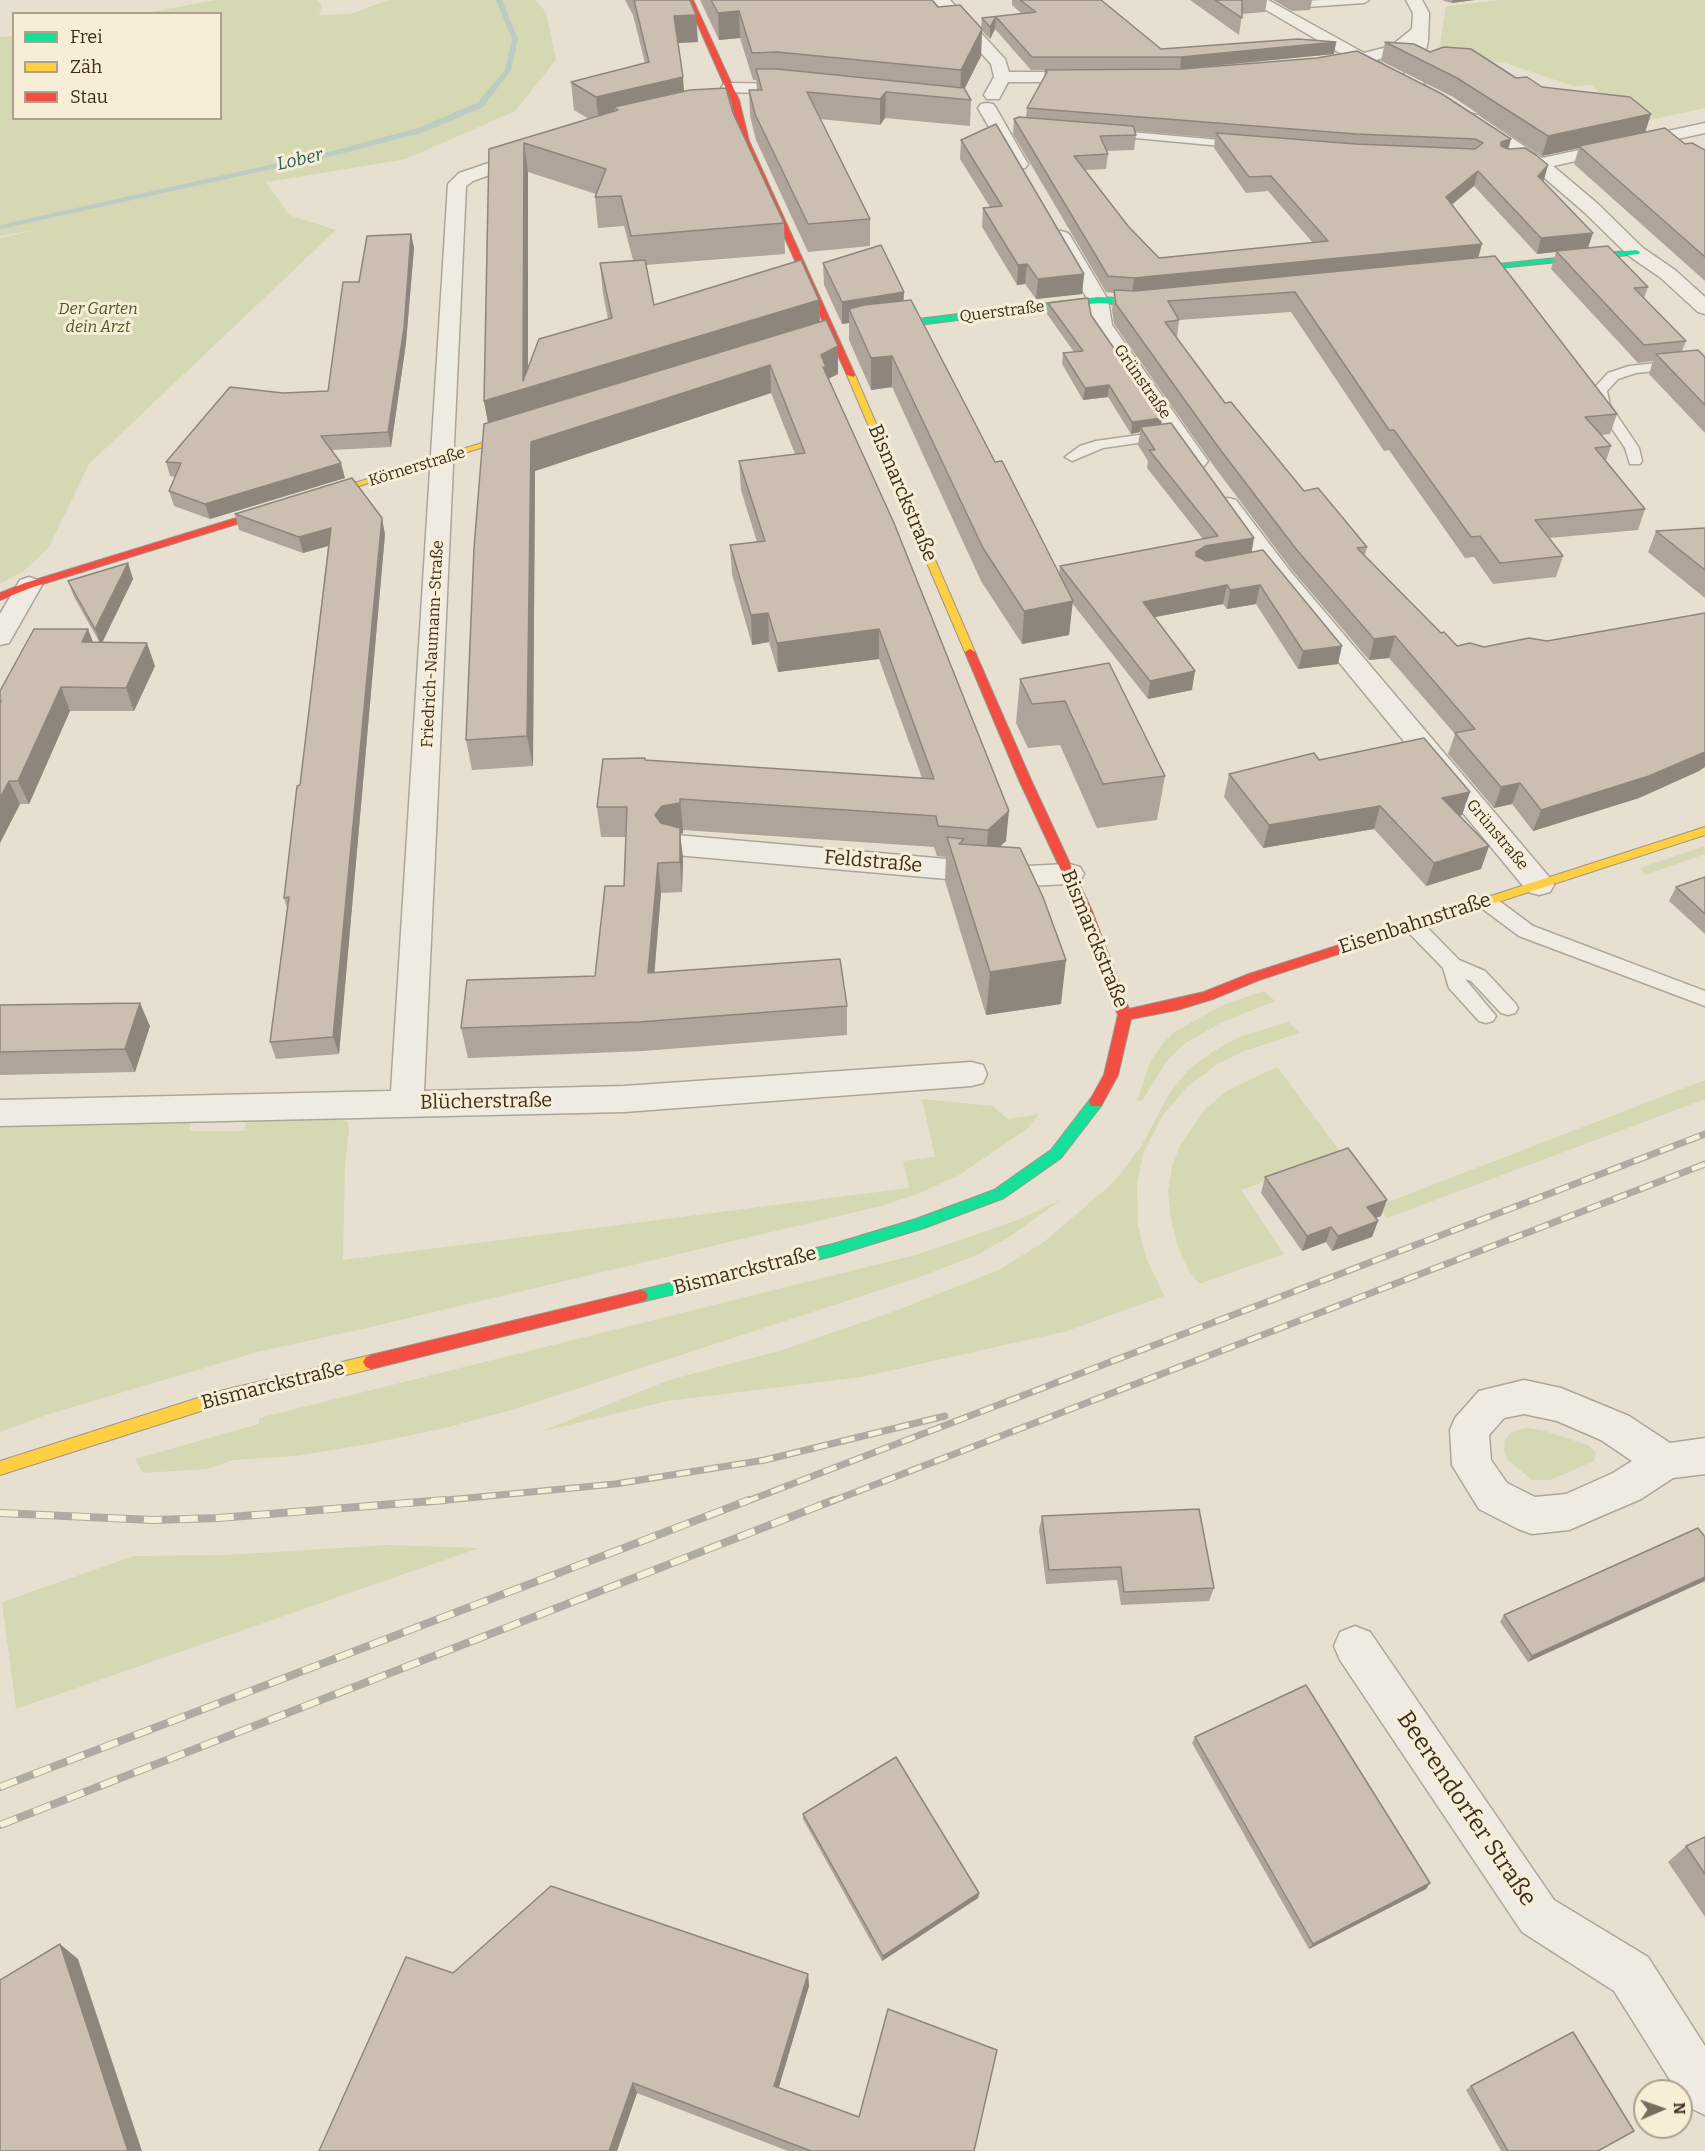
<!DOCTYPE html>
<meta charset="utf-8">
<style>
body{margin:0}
#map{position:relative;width:1705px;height:2151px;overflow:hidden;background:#e7e0d1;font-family:Bitter,serif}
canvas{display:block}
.legend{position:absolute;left:12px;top:12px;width:210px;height:108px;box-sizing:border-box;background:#f7eed8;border:2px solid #ada18e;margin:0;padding:8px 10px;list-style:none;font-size:18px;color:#3d2e20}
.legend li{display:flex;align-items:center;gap:12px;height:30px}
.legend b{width:30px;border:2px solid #ada18e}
.north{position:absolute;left:1633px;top:2079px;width:60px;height:60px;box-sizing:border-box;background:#f7eed8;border:2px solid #ada18e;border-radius:50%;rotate:88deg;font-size:16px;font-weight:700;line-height:24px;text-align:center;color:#3d2e20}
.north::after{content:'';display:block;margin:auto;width:21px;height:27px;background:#786c5e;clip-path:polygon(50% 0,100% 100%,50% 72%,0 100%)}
</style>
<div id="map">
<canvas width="1705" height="2151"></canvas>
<ul class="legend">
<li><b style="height:8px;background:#16e098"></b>Frei</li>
<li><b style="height:8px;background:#ffcf43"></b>Zäh</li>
<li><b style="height:8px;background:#f24e42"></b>Stau</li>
</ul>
<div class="north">N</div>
</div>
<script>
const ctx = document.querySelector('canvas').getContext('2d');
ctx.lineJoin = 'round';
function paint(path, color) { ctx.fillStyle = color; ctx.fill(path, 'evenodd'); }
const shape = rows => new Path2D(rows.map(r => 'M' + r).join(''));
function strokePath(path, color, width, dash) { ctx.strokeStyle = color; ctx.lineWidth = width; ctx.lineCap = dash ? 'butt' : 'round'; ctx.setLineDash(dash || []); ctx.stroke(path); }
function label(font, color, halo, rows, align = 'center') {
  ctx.font = font + ' Bitter,serif'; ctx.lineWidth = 6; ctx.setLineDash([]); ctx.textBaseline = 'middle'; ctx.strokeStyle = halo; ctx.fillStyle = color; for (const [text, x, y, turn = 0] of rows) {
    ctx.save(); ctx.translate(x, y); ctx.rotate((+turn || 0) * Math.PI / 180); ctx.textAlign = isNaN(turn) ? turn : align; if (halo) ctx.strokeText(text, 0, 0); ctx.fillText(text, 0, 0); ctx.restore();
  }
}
paint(shape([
 [215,0,317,0,322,6,319,15,350,14,389,0,535,0,546,12,556,60,515,111,406,159,266,182,289,215,336,230,89,464,49,547,25,570,0,584,0,238,40,229,0,236,0,37,13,36,14,118,220,118,220,14,146,13],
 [1501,0,1705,0,1705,108,1636,123,1591,85,1573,86,1505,63,1438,57,1446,6],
 [1705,846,1705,854,1645,875,1640,868],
 [1264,991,1275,1001,1222,1022,1184,1044,1166,1062,1142,1101,1137,1100,1151,1060,1163,1043,1174,1032,1223,1005],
 [1288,1022,1300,1033,1247,1050,1219,1063,1187,1087,1163,1115,1144,1151,1137,1182,1138,1225,1145,1255,1164,1296,1067,1331,862,1377,667,1401,540,1432,669,1380,779,1351,895,1311,1001,1269,1045,1241,1114,1182,1142,1145,1169,1094,1188,1070,1211,1053,1239,1037],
 [1277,1067,1380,1205,1705,1080,1705,1099,1387,1218,1340,1155,1241,1190,1284,1254,1199,1284,1189,1271,1178,1247,1171,1219,1168,1192,1172,1166,1180,1146,1206,1108,1228,1090],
 [922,1099,993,1106,1008,1119,1039,1114,1027,1129,959,1175,920,1193,881,1206,358,1330,261,1351,46,1415,0,1432,0,1126,191,1121,189,1131,244,1131,247,1120,331,1119,347,1121,349,1129,345,1165,343,1260,909,1188,903,1161,935,1157],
 [1061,1200,1009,1237,979,1254,920,1277,515,1409,445,1428,364,1445,295,1456,233,1460,207,1469,143,1473,135,1459,259,1424,259,1418,919,1254,1018,1220],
 [1526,1428,1542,1430,1588,1445,1596,1453,1594,1461,1550,1480,1532,1480,1508,1460,1504,1451,1505,1439,1511,1432],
 [388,1545,479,1548,16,1709,2,1602,134,1556,225,1555]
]), '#d6d7b3');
paint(shape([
 [496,0,502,0,518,39,511,70,483,107,424,132,340,154,0,229,0,225,336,150,418,128,477,103,505,70,512,39,496,0]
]), '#bcccc2');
const lane = shape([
 [1321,0,1369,0,1364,3,1292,8,1287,5,1292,2,1321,0],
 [1107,130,1243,142,1249,145,1243,148,1103,135,1101,133,1107,130],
 [1705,358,1705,366,1636,373,1618,379,1607,391,1610,405,1639,448,1642,461,1640,464,1630,464,1625,448,1596,405,1593,390,1595,387,1608,373,1629,366,1705,358],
 [1167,431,1174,435,1172,438,1103,448,1072,461,1065,457,1080,446,1096,441,1167,431],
 [1487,895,1494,897,1533,926,1705,991,1705,1006,1519,936,1480,907,1477,902,1480,897,1487,895],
 [1413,918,1420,920,1459,960,1485,971,1515,1003,1518,1008,1515,1013,1508,1015,1501,1013,1471,981,1465,979,1496,1016,1493,1021,1486,1023,1479,1021,1449,988,1443,968,1406,930,1403,925,1406,920,1413,918]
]);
const street = shape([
 [933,0,950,0,1005,59,1009,72,1089,72,1095,73,1097,77,1095,81,1089,82,1008,82,999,99,987,99,984,95,994,77,991,64,933,0],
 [1249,0,1268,0,1364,53,1391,46,1412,29,1413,13,1406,0,1422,0,1429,13,1428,41,1420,76,1425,86,1422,90,1410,90,1404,76,1411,46,1403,52,1376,60,1395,73,1393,77,1381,77,1249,0],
 [730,83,800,84,806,85,809,89,806,93,800,94,724,92,721,88,724,84,730,83],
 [987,103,993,104,996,108,1028,164,1025,168,1013,168,1010,164,978,108,981,104,987,103],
 [1472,114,1478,115,1542,158,1705,123,1705,133,1553,166,1598,204,1643,248,1675,270,1705,297,1705,314,1698,312,1661,278,1629,256,1584,212,1533,168,1466,123,1463,119,1466,115,1472,114],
 [530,149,536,150,539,154,536,158,473,181,466,186,424,1091,624,1086,971,1062,983,1065,987,1074,983,1083,971,1086,624,1112,0,1126,0,1100,391,1091,448,184,459,173,530,149],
 [1061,231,1068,233,1071,237,1108,300,1112,325,1208,461,1204,466,1196,468,1188,466,1092,325,1088,300,1051,237,1054,233,1061,231],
 [1228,498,1236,500,1290,571,1550,878,1554,885,1550,892,1539,895,1528,892,1272,581,1216,505,1220,500,1228,498],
 [29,577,38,580,42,585,9,643,0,645,0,614,20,580,29,577],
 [676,835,1026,866,1069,864,1080,867,1084,874,1080,881,1069,884,1026,886,676,855,666,852,661,845,666,838,676,835],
 [1524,1380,1561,1388,1629,1416,1670,1443,1705,1438,1705,1474,1673,1478,1641,1499,1569,1530,1532,1534,1518,1529,1479,1509,1452,1465,1450,1430,1455,1418,1479,1391,1524,1380],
 [1524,1414,1557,1421,1601,1440,1632,1461,1613,1473,1566,1494,1535,1497,1507,1483,1491,1460,1489,1435,1504,1418,1524,1414],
 [1355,1626,1370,1632,1554,1900,1648,1957,1705,2046,1705,2115,1688,2107,1681,2097,1681,2091,1677,2091,1614,1991,1522,1932,1340,1660,1334,1646,1340,1632,1355,1626]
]);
const fast = shape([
 [1636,250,1640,252,1639,254,1459,272,1455,270,1459,268,1636,250],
 [1098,297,1132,299,1157,297,1161,300,1157,303,1132,305,1098,303,877,330,873,327,877,324,1098,297],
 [1096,1097,1101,1098,1103,1102,1101,1106,1061,1158,1004,1198,924,1228,833,1256,641,1302,636,1300,634,1296,636,1292,641,1290,833,1244,916,1219,994,1190,1051,1150,1091,1098,1096,1097]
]);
const slow = shape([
 [848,373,855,375,975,652,974,654,970,655,965,652,847,375,848,373],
 [520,431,528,433,353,488,345,486,520,431],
 [1705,827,1705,835,1421,927,1413,927,1411,924,1413,921,1705,827],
 [371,1355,376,1357,379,1362,376,1367,371,1369,220,1405,0,1475,0,1461,220,1391,371,1355]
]);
const jam = shape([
 [687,0,693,0,739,100,749,141,855,375,854,377,847,375,741,141,731,100,687,0],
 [350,483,355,486,353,488,33,587,0,600,0,593,25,583,350,483],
 [970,649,975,652,1031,780,1092,911,1129,1009,1204,992,1249,974,1417,920,1423,924,1421,927,1259,980,1213,999,1177,1010,1131,1019,1118,1075,1101,1106,1091,1106,1089,1102,1104,1075,1118,1015,1080,911,1019,780,965,652,970,649],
 [641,1290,646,1292,648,1296,646,1300,641,1302,371,1369,366,1367,363,1362,366,1357,371,1355,641,1290]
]);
strokePath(lane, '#ada599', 3);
strokePath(street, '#ada599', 3);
strokePath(fast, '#9c958a', 2);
strokePath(slow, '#9c958a', 2);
strokePath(jam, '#9c958a', 2);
paint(lane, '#efebe3');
paint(street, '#efebe3');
paint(fast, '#16e098');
paint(slow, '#ffcf43');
paint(jam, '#f24e42');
const railFar1 = shape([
 [426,1502,615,1484,765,1460,945,1416],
 [745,1502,1705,1134],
 [830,1502,1705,1164]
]);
const rail = shape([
 [0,1513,153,1520,218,1518,445,1500],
 [0,1787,749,1500],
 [0,1825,834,1500]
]);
strokePath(railFar1, '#afaaa2', 7);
strokePath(rail, '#afaaa2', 8);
strokePath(railFar1, '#f7eed8', 4.5, [14]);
strokePath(rail, '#f7eed8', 6, [18]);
paint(shape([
 [625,0,690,0,698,42,678,43,684,91,733,113,784,223,785,254,646,265,654,305,819,300,820,322,838,374,828,379,1006,841,1000,846,1061,1004,986,1015,945,881,946,857,937,856,934,847,683,830,683,833,680,834,683,858,682,892,661,893,654,973,847,1006,847,1035,643,1051,468,1058,461,1028,595,976,624,886,626,837,601,837,597,807,645,761,922,778,879,659,778,672,769,642,752,645,732,574,730,545,757,542,741,490,739,461,795,454,771,393,535,471,533,766,472,770,466,740,488,423,484,401,489,149,589,119,574,110,571,82,645,63,633,15],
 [528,172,596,194,595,197,598,228,624,226,633,260,600,263,603,294,608,319,528,369],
 [700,0,932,0,938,7,981,28,982,18,1022,14,1012,5,1012,0,1101,0,1161,49,1336,42,1334,54,1180,69,1031,70,995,29,990,39,982,31,981,56,964,89,971,100,970,126,885,118,880,125,820,119,870,219,870,246,808,252,756,140,750,116,749,90,757,90,756,80,753,80,740,38,719,40],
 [1190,0,1267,0,1265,12,1242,14,1239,35],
 [1273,0,1312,0,1310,10,1292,11],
 [1443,0,1474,0,1452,3,1444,1],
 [1385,42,1430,52,1516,78,1646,132,1705,150,1705,281,1574,164,1579,148,1542,156,1453,97,1381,61],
 [1317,58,1508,149,1548,165,1543,181,1588,248,1648,287,1644,298,1686,341,1682,351,1705,357,1705,433,1649,374,1653,361,1638,363,1551,269,1556,252,1537,254,1474,186,1452,205,1478,257,1617,414,1610,434,1601,435,1611,446,1606,461,1645,509,1638,530,1549,538,1563,556,1556,577,1493,584,1474,557,1465,558,1389,450,1384,451,1291,312,1179,320,1177,338,1225,403,1304,491,1367,547,1365,555,1441,633,1457,646,1699,771,1639,798,1533,831,1512,804,1494,808,1448,754,1455,734,1389,658,1369,660,1292,570,1216,469,1114,324,1112,309,1114,293,1106,292,1013,134,1014,119,1026,117,1027,108,1044,77,1045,70,1182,69],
 [1135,131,1215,138,1214,148,1246,193,1268,191,1313,243,1159,258,1128,226,1085,170,1106,169,1108,154,1106,151,1134,150,1136,135],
 [961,140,1084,274,1082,294,1036,299,1025,284,1017,285,982,227,983,208,990,207,960,159],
 [411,234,414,248,406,343,391,447,332,450,345,478,210,519,174,506,169,491,175,477,170,476,166,462,283,393,328,391,359,282],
 [823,263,903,301,1059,575,1060,566,1203,539,1147,468,1148,461,1138,445,1140,432,1131,434,1108,397,1083,400,1062,364,1063,353,1074,352,1047,314,1048,303,1091,315,1161,424,1252,552,1338,664,1298,669,1256,604,1227,609,1223,604,1154,617,1192,690,1148,699,1072,603,1069,635,1022,644,981,581,892,387,871,390,849,340,849,323,842,324,824,285],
 [235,514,385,534,339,1054,276,1059,270,1042,287,908,284,898,300,785,328,546,303,553,239,530],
 [1705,528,1705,598,1648,552,1656,531],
 [128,563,133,579,102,643,155,666,134,711,70,711,29,804,20,804,0,843,0,691,93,643,100,643,74,597,68,581],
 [1109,663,1165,776,1157,820,1097,828,1060,745,1028,748,1016,723,1020,679],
 [1319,760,1470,792,1462,815,1459,816,1489,846,1481,869,1426,886,1374,829,1263,848,1224,797,1229,774],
 [1705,877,1705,934,1669,901,1676,887],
 [0,1005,150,1026,135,1072,0,1075],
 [1265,1177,1381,1216,1375,1218,1378,1221,1372,1237,1332,1251,1326,1242,1302,1251,1261,1193],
 [1042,1516,1214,1588,1209,1601,1121,1605,1117,1580,1046,1584,1039,1530],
 [1698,1528,1528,1662,1500,1622,1504,1615],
 [1195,1737,1430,1883,1426,1889,1309,1949,1192,1743],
 [803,1814,979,1893,978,1898,882,1961,803,1819],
 [1705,1837,1705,1917,1668,1862,1686,1846],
 [453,1973,808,1974,809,1986,778,2088,859,2117,974,2151,788,2151,637,2093,617,2151,319,2151],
 [1471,2086,1598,2151,1501,2151,1466,2090]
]), '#afa499');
paint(shape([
 [1453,0,1474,0,1452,3],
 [739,11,740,38,719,40,718,13],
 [696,15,698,42,676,43,674,16],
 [996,17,995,29,990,39,990,27],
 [982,29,981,56,960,98,961,70],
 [1336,42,1334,54,1180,69,1181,57],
 [683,77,685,105,614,107,615,121,599,125,596,97],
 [886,92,885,118,880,125,880,99],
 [1651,114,1645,133,1579,146,1579,148,1542,156,1548,136],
 [1511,139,1507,154,1497,157,1501,142],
 [524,143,528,172,528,388,819,300,820,332,490,433,484,401,523,381],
 [1548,165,1544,180,1533,191,1538,176],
 [1478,171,1474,186,1442,212,1446,197],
 [1593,233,1588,248,1537,254,1541,238],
 [411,234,414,248,406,343,391,447,388,432],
 [1482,244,1478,259,1132,294,1134,278],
 [1027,264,1025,284,1017,285,1018,265],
 [1084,274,1082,294,1036,299,1038,279],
 [904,292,903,315,849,309,849,323,842,324,842,302],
 [838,346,838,374,826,380,827,395,821,355],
 [892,356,892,387,871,390,871,358],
 [770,365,771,393,535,471,533,766,527,736,531,442],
 [1109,385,1108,397,1083,400,1085,388],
 [1162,418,1161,429,1140,427,1140,432,1131,434,1132,422],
 [341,463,345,478,210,519,205,504],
 [382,518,385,534,339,1054,333,1037],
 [331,528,335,544,303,553,299,537],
 [1254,538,1251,556,1193,570,1196,552,1205,546],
 [128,563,133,579,101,645,95,629],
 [1227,585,1223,604,1140,620,1143,602],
 [1260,585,1256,604,1227,609,1230,590],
 [1073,601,1069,635,1022,644,1024,611],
 [768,613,769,642,752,645,751,615],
 [88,629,97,652,82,642],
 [879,629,879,659,778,672,777,643],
 [1395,636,1389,658,1369,660,1374,639],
 [147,643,155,666,134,711,126,688],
 [1342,646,1338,664,1298,669,1303,651],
 [1195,671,1192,690,1148,699,1150,681],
 [61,687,70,711,29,804,18,781],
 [1705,752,1705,767,1699,771,1639,798,1533,831,1541,810],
 [9,781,20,804,0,843,0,798],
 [1520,783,1512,804,1494,808,1501,787],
 [1470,792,1462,815,1435,821,1442,798],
 [680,799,683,830,683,833,680,834,683,858,682,892,680,862,655,815,662,806],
 [1380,806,1374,829,1263,848,1269,825],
 [1009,811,1006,841,986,860,988,830],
 [1489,846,1481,869,1426,886,1434,863],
 [658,863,661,893,652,1003,648,973],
 [1066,960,1061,1004,986,1015,990,972],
 [140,1003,150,1026,135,1072,125,1049],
 [1387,1200,1381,1216,1361,1223,1367,1207],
 [1378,1221,1372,1237,1332,1251,1338,1236],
 [1331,1227,1326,1242,1302,1251,1307,1236],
 [1705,1577,1705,1581,1528,1662,1532,1656],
 [1430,1883,1426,1889,1309,1949,1313,1944],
 [979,1893,978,1898,882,1961,883,1956],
 [60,1944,78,1959,142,2151,128,2151],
 [808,1974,809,1986,776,2097,774,2086],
 [633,2083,637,2093,617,2151,609,2151]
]), '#8e867d');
const building = shape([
 [634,0,690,0,696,15,674,16,683,77,596,97,571,82,649,62,634,0],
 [711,0,932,0,938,7,960,5,982,29,961,70,777,52,752,53,739,11,718,13,711,0],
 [1020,0,1101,0,1161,49,1298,39,1336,42,1181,57,1032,57,996,17,990,27,982,18,1036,12,1020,0],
 [1215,0,1242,0,1242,18,1215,0],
 [1385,42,1414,44,1430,52,1444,47,1471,49,1516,78,1527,77,1542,87,1630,97,1651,114,1548,136,1457,78,1385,42],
 [1357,51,1442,94,1511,139,1501,142,1501,146,1508,149,1525,148,1536,155,1548,165,1538,176,1593,233,1541,238,1478,171,1446,197,1482,244,1134,278,1108,276,1014,119,1019,117,1133,126,1136,135,1100,136,1108,154,1074,156,1128,226,1159,258,1328,241,1271,176,1249,177,1216,133,1356,144,1475,149,1483,143,1475,139,1356,134,1027,108,1047,72,1045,70,1182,69,1317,58,1357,51],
 [756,69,777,69,964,88,971,100,886,92,880,99,807,92,870,219,808,224,755,114,749,90,762,90,756,69],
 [726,88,733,113,784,223,631,236,621,196,595,197,606,169,524,143,523,381,539,339,612,318,600,263,645,260,654,305,801,260,819,300,484,401,489,149,618,110,614,107,690,90,726,88],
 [996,124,1084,274,1038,279,1027,264,1018,265,983,208,1002,206,961,140,996,124],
 [1665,128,1685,144,1692,143,1705,150,1705,257,1579,146,1665,128],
 [411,234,404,328,388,432,321,436,341,463,205,504,169,491,181,463,166,462,230,387,283,393,328,391,343,282,359,282,367,236,411,234],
 [881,245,904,292,842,302,823,263,881,245],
 [1608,246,1648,287,1634,288,1686,341,1644,345,1556,251,1608,246],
 [1495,256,1617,414,1585,417,1611,446,1595,448,1645,509,1535,520,1563,556,1500,563,1480,536,1471,537,1394,430,1389,430,1295,292,1168,301,1179,320,1165,322,1225,403,1231,402,1304,491,1318,488,1367,547,1357,548,1441,633,1444,632,1457,646,1470,643,1484,647,1529,638,1547,641,1705,613,1705,752,1649,776,1541,810,1520,783,1501,787,1455,733,1475,729,1395,636,1374,639,1296,549,1219,448,1116,304,1114,290,1135,291,1495,256],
 [1088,298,1091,315,1162,418,1132,422,1109,385,1085,388,1063,353,1083,351,1048,303,1088,298],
 [911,300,995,462,1002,461,1073,601,1024,611,983,548,892,356,871,358,849,309,864,305,911,300],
 [826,320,838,346,821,355,826,367,823,367,894,523,1009,811,988,830,938,826,936,816,680,799,680,803,662,806,655,815,661,823,680,828,680,862,658,863,648,973,840,959,847,1006,639,1022,461,1028,467,980,595,976,605,886,624,886,627,807,597,807,603,759,645,758,645,760,934,779,879,629,777,643,768,613,751,615,730,545,765,541,739,461,805,453,770,365,531,442,527,736,466,740,474,548,484,424,826,320],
 [1698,350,1705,357,1705,405,1656,354,1698,350],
 [1171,423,1254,538,1205,546,1196,552,1196,556,1206,561,1263,550,1342,646,1303,651,1260,585,1230,590,1227,585,1143,602,1195,671,1150,681,1060,566,1218,536,1149,450,1155,450,1140,427,1171,423],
 [352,478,382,518,333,1037,270,1042,289,897,284,898,297,786,300,785,331,528,299,537,235,514,352,478],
 [1705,528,1705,570,1656,531,1705,528],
 [128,563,95,629,68,581,128,563],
 [34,629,88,629,82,642,147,643,126,688,61,687,18,781,9,781,0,798,0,704,1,701,0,701,0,691,34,629],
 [1109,663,1165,776,1103,784,1065,701,1032,704,1020,679,1109,663],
 [1424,738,1470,792,1442,798,1489,846,1434,863,1380,806,1269,825,1229,774,1314,753,1319,760,1424,738],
 [947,837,964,839,959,844,1020,848,1043,897,1066,960,990,972,947,837],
 [1705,877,1705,914,1676,887,1705,877],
 [140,1003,125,1049,0,1052,0,1005,140,1003],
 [1348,1148,1387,1200,1367,1207,1378,1221,1338,1236,1331,1227,1307,1236,1265,1177,1348,1148],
 [1199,1509,1214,1588,1124,1592,1121,1567,1049,1570,1042,1516,1199,1509],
 [1698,1528,1705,1537,1705,1577,1532,1656,1504,1615,1698,1528],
 [1306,1685,1430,1883,1313,1944,1195,1737,1306,1685],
 [896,1757,979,1893,883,1956,803,1814,896,1757],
 [1705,1837,1705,1874,1686,1846,1705,1837],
 [551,1886,808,1974,774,2086,859,2117,888,2009,997,2050,974,2151,811,2151,633,2083,609,2151,319,2151,406,1957,453,1973,551,1886],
 [60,1944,128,2151,0,2151,0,1980,60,1944],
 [1573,2032,1634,2131,1598,2151,1508,2151,1471,2086,1573,2032]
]);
paint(building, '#cbbfb2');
strokePath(building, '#8e867d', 1.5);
label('italic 16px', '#4d5a26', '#f7eed8', [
 ["Der Garten",98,310],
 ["dein Arzt",98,328]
]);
label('16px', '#3d2e20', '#f7eed8', [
 ["Querstraße",1002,312,-7],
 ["Grünstraße",1142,382,55],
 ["Körnerstraße",417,467,-17],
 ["Friedrich-Naumann-Straße",433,644,-87],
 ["Grünstraße",1497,835,50]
]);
label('italic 18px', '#2f5d5a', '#f7eed8', [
 ["Lober",300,160,-13]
]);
label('20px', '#3d2e20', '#f7eed8', [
 ["Bismarckstraße",902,493,67],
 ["Feldstraße",873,862,5],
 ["Eisenbahnstraße",1415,924,-18],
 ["Bismarckstraße",1094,939,68],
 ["Blücherstraße",486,1102,-1],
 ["Bismarckstraße",745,1271,-14],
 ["Bismarckstraße",273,1386,-14]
]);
label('24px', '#3d2e20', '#f7eed8', [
 ["Beerendorfer Straße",1466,1809,56]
]);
</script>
